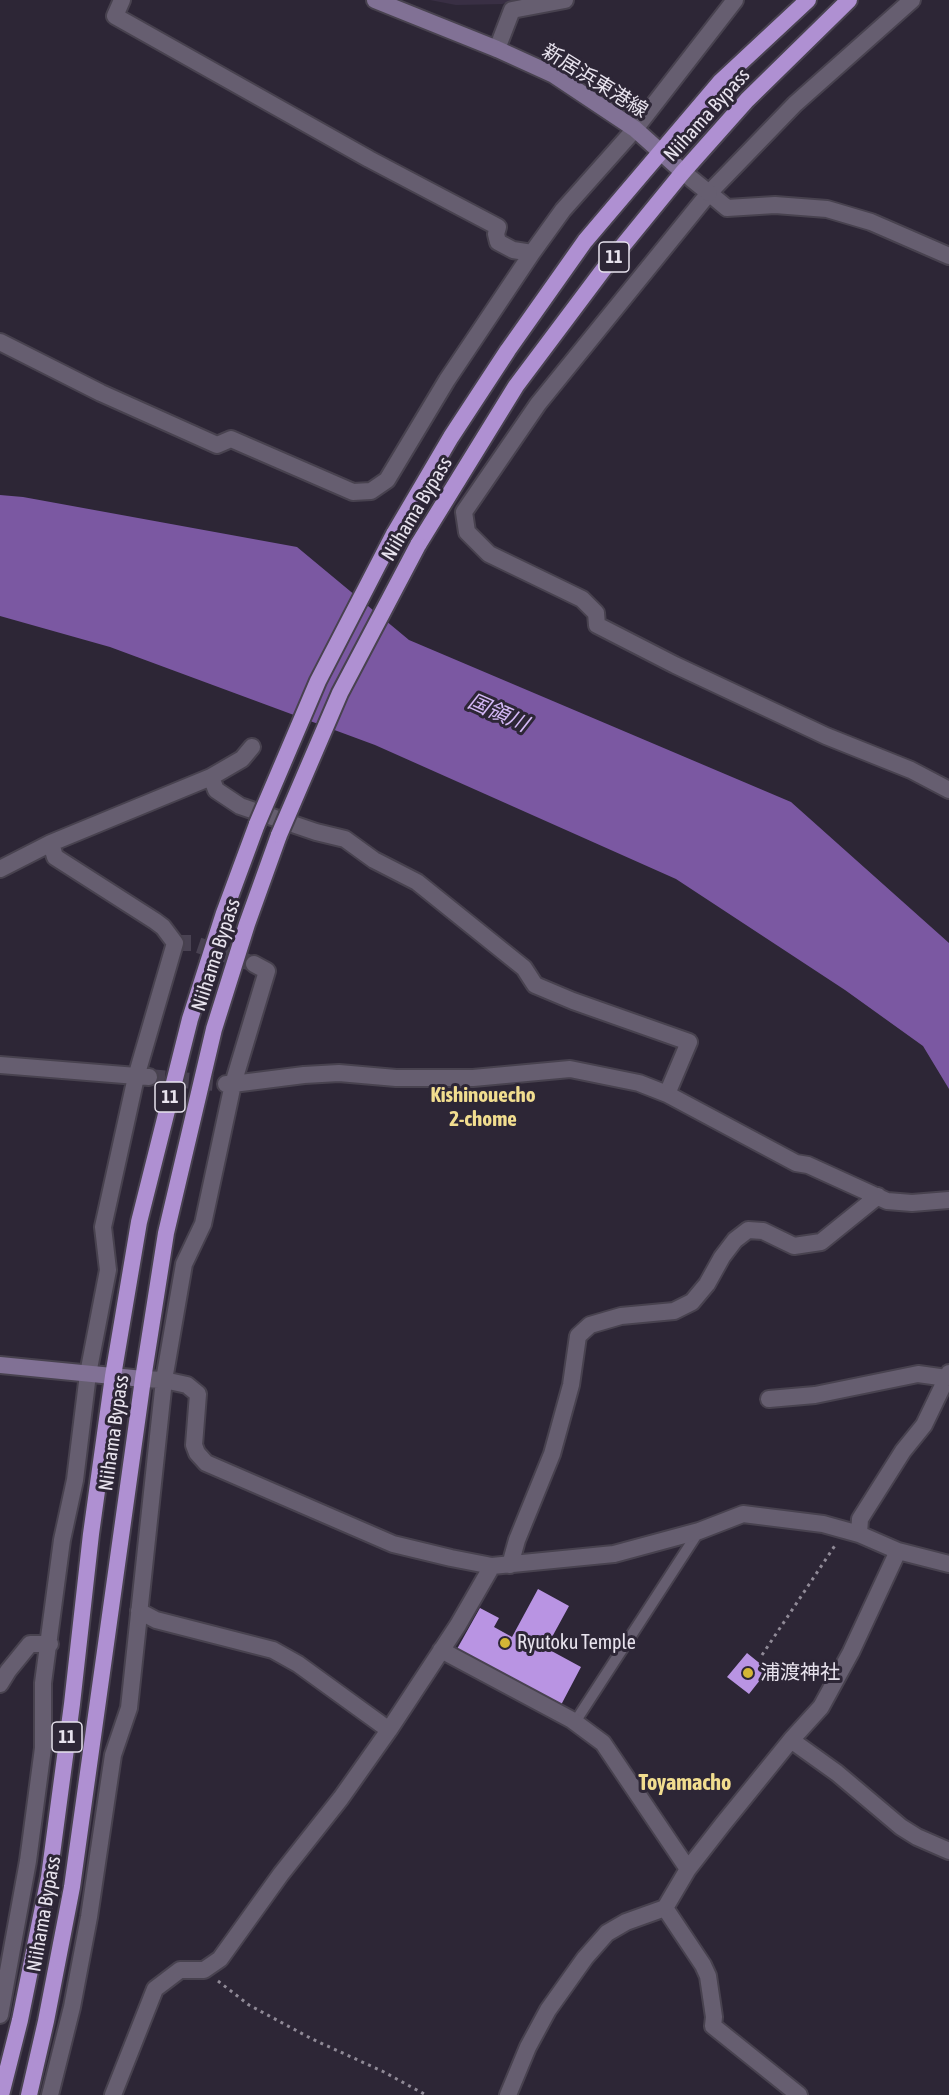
<!DOCTYPE html>
<meta charset="utf-8">
<style>
body{margin:0}
canvas{display:block;background:#2d2636}
</style>
<canvas width="949" height="2095"></canvas>
<script>
const ctx = document.querySelector('canvas').getContext('2d');
ctx.lineJoin = 'round';
function paint(path, color) { ctx.fillStyle = color; ctx.fill(path, 'evenodd'); }
const shape = rows => new Path2D(rows.map(r => 'M' + r).join(''));
function strokePath(path, color, width, dash) { ctx.strokeStyle = color; ctx.lineWidth = width; ctx.lineCap = dash ? 'butt' : 'round'; ctx.setLineDash(dash || []); ctx.stroke(path); }
function label(font, color, halo, rows, align = 'center') {
  ctx.font = font + ' "Asap Condensed","Noto Sans JP",sans-serif'; ctx.lineWidth = 6; ctx.setLineDash([]); ctx.textBaseline = 'middle'; ctx.strokeStyle = halo; ctx.fillStyle = color; for (const [text, x, y, turn = 0] of rows) {
    ctx.save(); ctx.translate(x, y); ctx.rotate((+turn || 0) * Math.PI / 180); ctx.textAlign = isNaN(turn) ? turn : align; if (halo) ctx.strokeText(text, 0, 0); ctx.fillText(text, 0, 0); ctx.restore();
  }
}
paint(shape([
 [430,0,518,0,502,4,456,5]
]), '#392f44');
paint(shape([
 [0,495,23,497,297,547,409,640,791,802,949,943,949,1089,923,1046,845,990,676,879,375,745,110,647,0,616]
]), '#7b58a2');
paint(shape([
 [538,1589,569,1606,546,1648,581,1667,561,1705,457,1649,480,1608,499,1618,494,1627,512,1637],
 [747,1653,768,1670,749,1694,727,1677]
]), '#b994e3');
strokePath(shape([
 [175,943,192,943,254,964],
 [149,1077,226,1084]
]), '#494252', 16, [16, 8]);
const service = shape([
 [575,1722,699,1531]
]);
const minor = shape([
 [122,0,115,16,369,159,498,227,496,234,498,242,513,250,532,253],
 [912,0,795,104,709,193,538,404,464,512,467,532,489,554,582,599,596,613,597,625,675,665,826,736,911,770,949,790],
 [497,49,512,10,565,0],
 [709,193,727,208,775,205,827,209,871,222,949,256],
 [0,342,101,393,217,445,231,439,353,492,371,491,387,480,447,380,532,253,563,210,635,129,735,0],
 [211,777,242,759,252,747],
 [0,869,51,843,211,777,216,790,240,806,316,832,345,839,374,860,417,882,524,968,535,985,573,1001,689,1042,667,1094],
 [254,964,267,971,233,1084,304,1075,339,1073,396,1078,473,1078,570,1069,639,1083,667,1094,796,1163,808,1165,887,1201,912,1203,949,1200],
 [0,1065,149,1077],
 [143,1379,164,1380,187,1385,198,1394,194,1445,197,1453,206,1463,393,1544,451,1558,492,1566,614,1554,699,1531,743,1514,823,1524,859,1534,898,1551,949,1564],
 [769,1399,815,1395,918,1374,947,1378],
 [859,1534,860,1519,903,1451,924,1425,949,1373],
 [510,1565,517,1540,552,1454,571,1385,578,1336,590,1325,621,1316,674,1311,692,1302,707,1284,722,1257,735,1240,748,1230,763,1231,794,1246,821,1242,878,1196],
 [139,1611,156,1620,273,1650,298,1664,389,1730],
 [441,1650,572,1720,603,1743,688,1869],
 [0,1684,8,1671,30,1644,50,1644],
 [791,1740,837,1773,901,1827,917,1837,949,1851],
 [665,1908,703,1965,708,1976,714,2017,713,2026,799,2095],
 [0,2015,28,1861,43,1748,43,1683,62,1540,75,1480,88,1374,108,1270,103,1227,136,1077,175,943,163,927,155,921,55,857,51,843],
 [50,2095,72,2007,89,1917,113,1755,129,1708,164,1380,184,1264,203,1224,233,1084,226,1084],
 [113,2095,155,1989,180,1970,204,1970,220,1959,281,1874,341,1798,389,1730,458,1625,492,1566],
 [508,2095,528,2047,548,2010,585,1958,607,1933,626,1922,665,1908,688,1869,723,1824,791,1740,821,1707,851,1652,898,1551]
]);
const tertiary = shape([
 [683,172,709,193]
]);
const secondary = shape([
 [375,0,497,49,554,75,635,129,683,172],
 [0,1365,143,1379]
]);
const trunk = shape([
 [394,534,451,437,508,350,585,241,721,81,808,0],
 [418,545,516,386,603,270,683,172,747,100,849,0],
 [1,2095,20,2020,49,1877,72,1704,91,1534,113,1376,139,1222,190,1019,224,913,257,824],
 [29,2095,46,2021,72,1887,143,1379,166,1233,214,1029,247,924,279,835]
]);
strokePath(service, '#48424f', 14);
strokePath(minor, '#48424f', 20);
strokePath(tertiary, '#48424f', 20);
strokePath(secondary, '#48424f', 20);
strokePath(trunk, '#48424f', 20);
strokePath(shape([
 [762,1655,836,1544],
 [218,1981,249,2005,312,2039,384,2072,426,2095]
]), '#908a97', 3, [3, 4.5]);
strokePath(service, '#665e70', 10);
strokePath(minor, '#665e70', 16);
strokePath(tertiary, '#665e70', 16);
strokePath(secondary, '#817195', 16);
strokePath(trunk, '#af90d2', 16);
const trunkBridge = shape([
 [257,824,318,681,394,534],
 [279,835,340,693,418,545]
]);
strokePath(trunkBridge, '#48424f', 20, []);
strokePath(trunkBridge, '#af90d2', 16);
for (const [x, y, r, color] of [
 [505,1643,6,"#d4b635"],
 [748,1673,6,"#d4b635"]
]) { const dot = new Path2D(); dot.arc(x, y, r, 0, 2 * Math.PI); ctx.fillStyle = color; ctx.fill(dot); strokePath(dot, '#2d2636', 2); }
for (const [x, y, w] of [
 [614,257,30],
 [170,1097,30],
 [67,1737,30]
]) { const box = new Path2D(); box.roundRect(x - w / 2, y - 15, w, 30, 4.5); ctx.fillStyle = '#2d2636'; ctx.fill(box); strokePath(box, '#e8e3ee', 1.5); }
label('bold 18px', '#e8e3ee', null, [
 ["11",614,257],
 ["11",170,1097],
 ["11",67,1737]
]);
label('20px', '#e8e3ee', '#2d2636', [
 ["新居浜東港線",595,81,32],
 ["Niihama Bypass",707,115,-48],
 ["Niihama Bypass",417,509,-59],
 ["Niihama Bypass",216,955,-72],
 ["Niihama Bypass",114,1433,-82],
 ["Niihama Bypass",44,1914,-80]
]);
label('20px', '#e8e3ee', '#2d2636', [
 ["Ryutoku Temple",517,1643],
 ["浦渡神社",760,1673]
], 'left');
label('italic 21px', '#d4b9f6', '#2d2636', [
 ["国領川",498,713,24]
]);
label('bold 21px', '#f1dd8f', '#2d2636', [
 ["Kishinouecho",483,1095],
 ["2-chome",483,1119]
]);
label('bold 22px', '#f1dd8f', '#2d2636', [
 ["Toyamacho",685,1783]
]);
</script>
